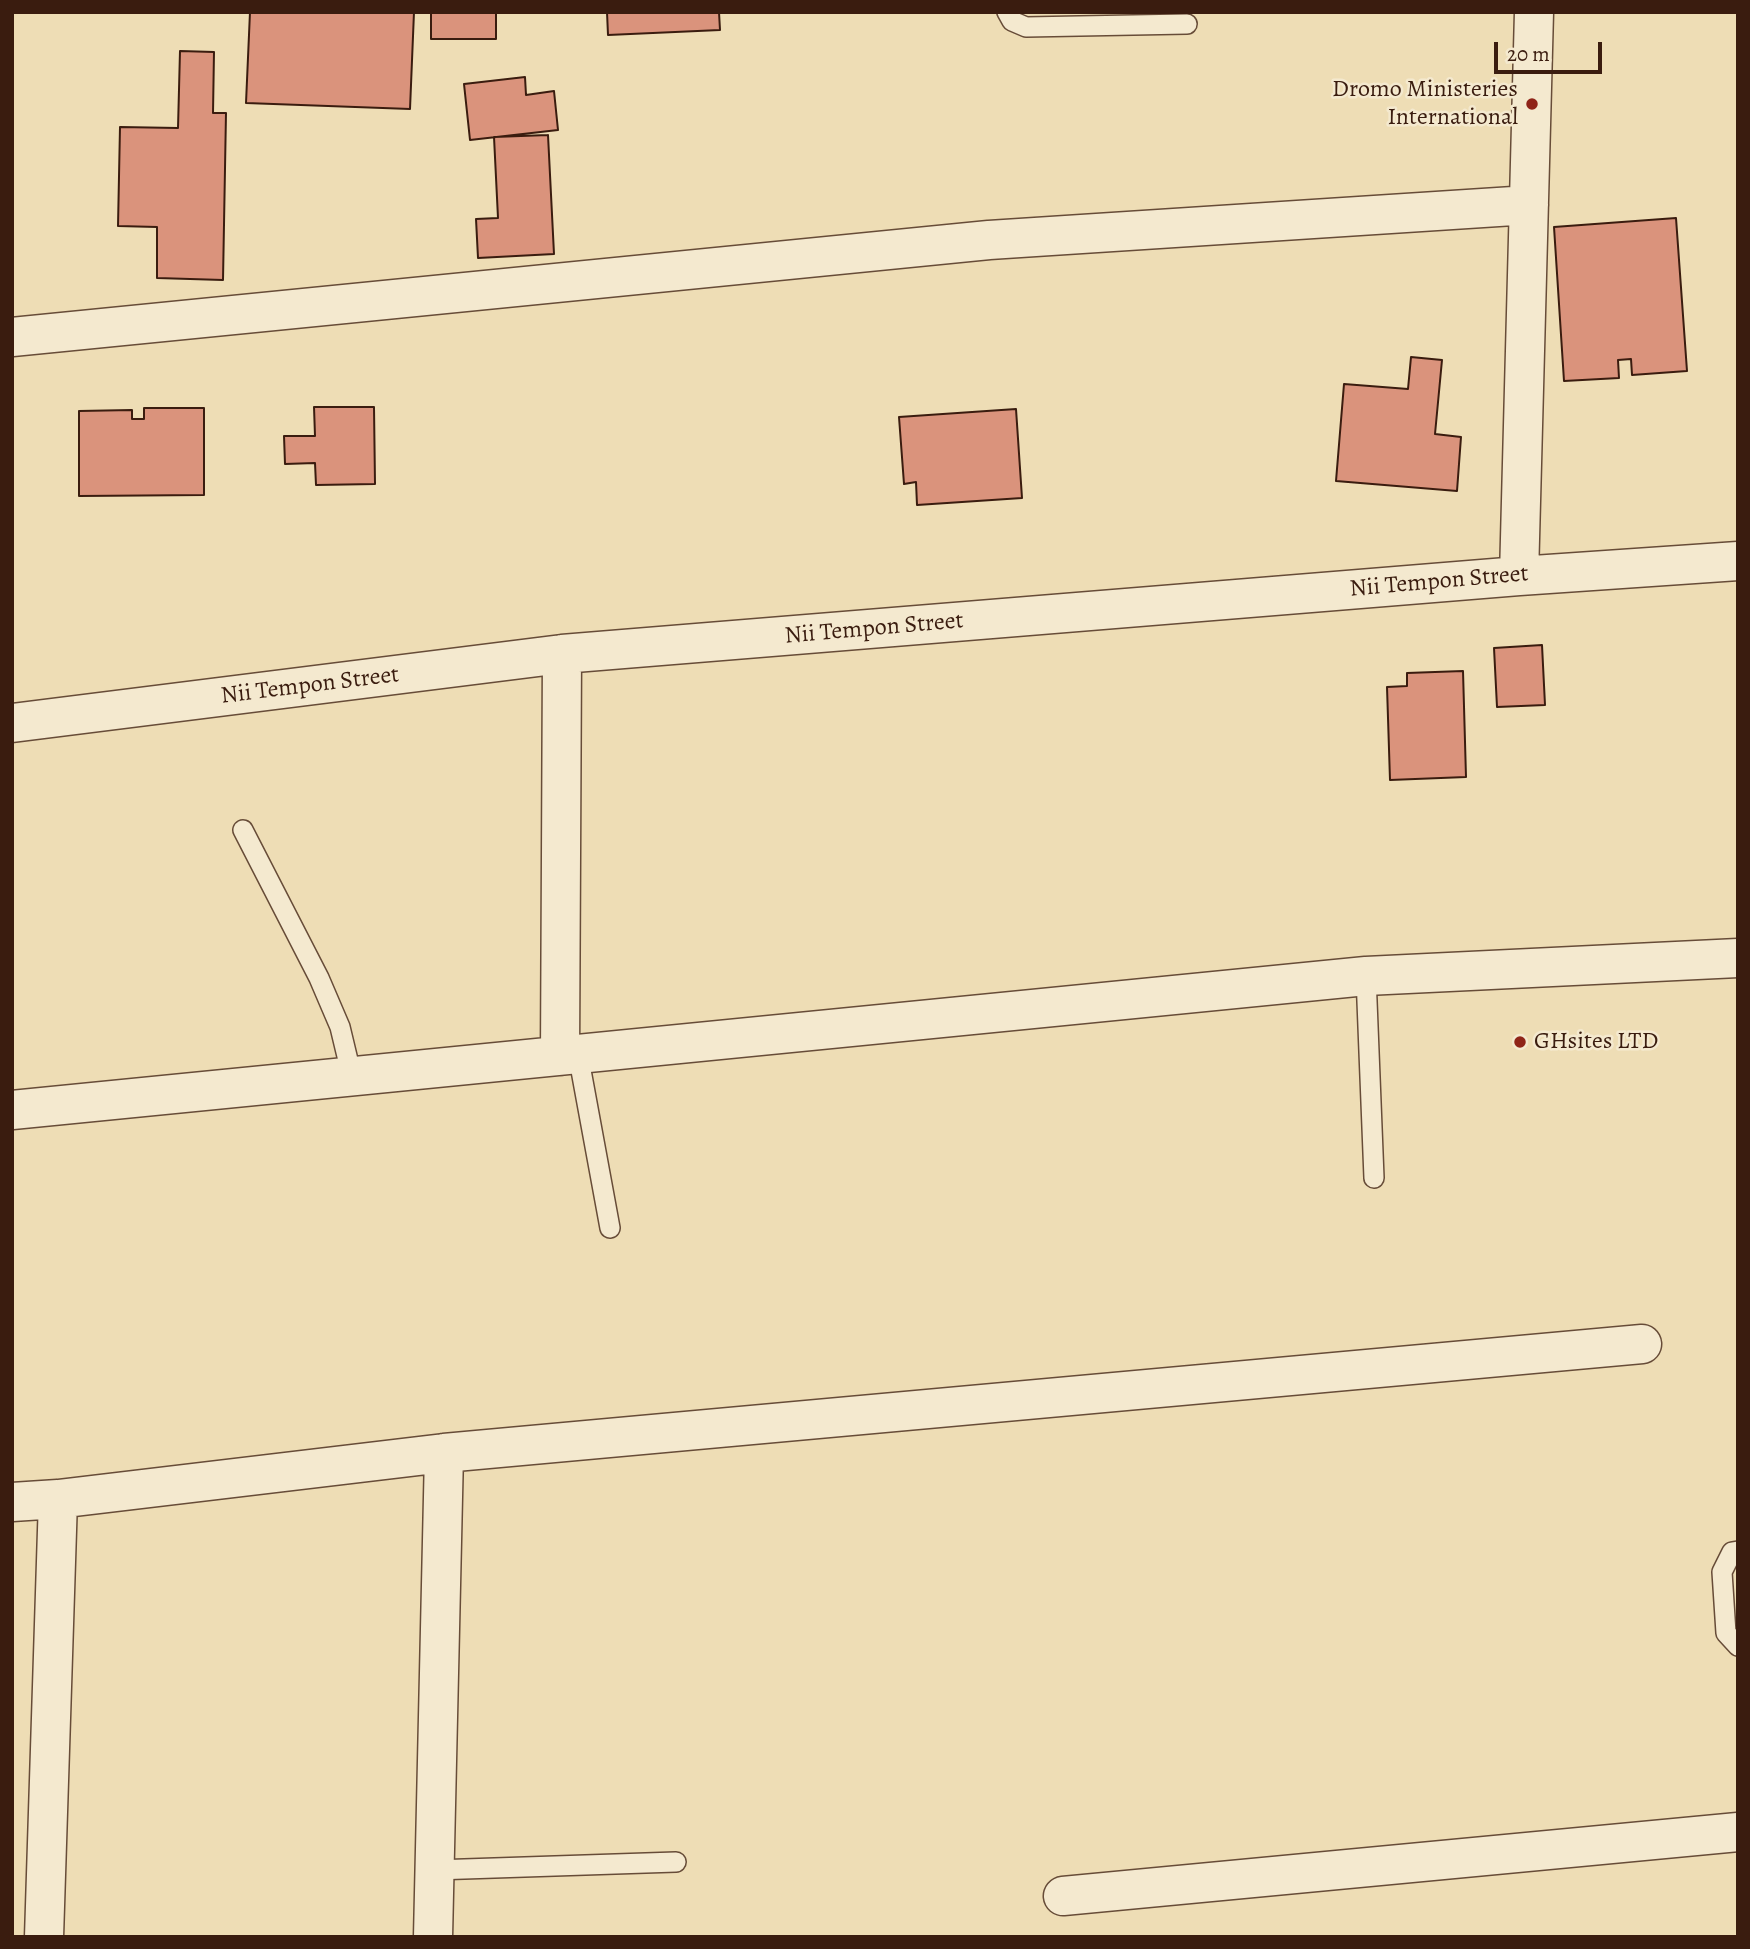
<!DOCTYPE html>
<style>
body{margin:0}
#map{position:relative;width:1750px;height:1949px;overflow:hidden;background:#eeddb5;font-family:Alegreya,serif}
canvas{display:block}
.frame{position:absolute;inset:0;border:14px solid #3a1c0f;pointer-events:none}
.scale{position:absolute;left:1494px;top:42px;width:108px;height:32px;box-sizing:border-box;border:4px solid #3a1c0f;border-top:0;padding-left:9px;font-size:21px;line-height:24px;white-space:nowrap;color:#3a1c0f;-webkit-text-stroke:5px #f4e9cf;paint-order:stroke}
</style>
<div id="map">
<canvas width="1750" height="1949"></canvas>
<div class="frame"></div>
<div class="scale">20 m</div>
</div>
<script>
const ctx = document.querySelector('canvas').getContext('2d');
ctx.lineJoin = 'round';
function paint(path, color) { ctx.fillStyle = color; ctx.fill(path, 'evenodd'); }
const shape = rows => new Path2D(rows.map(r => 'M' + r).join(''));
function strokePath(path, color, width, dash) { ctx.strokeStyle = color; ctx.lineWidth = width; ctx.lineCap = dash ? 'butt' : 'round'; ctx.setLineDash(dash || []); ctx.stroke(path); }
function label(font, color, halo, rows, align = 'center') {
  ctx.font = font + ' Alegreya,serif'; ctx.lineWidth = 5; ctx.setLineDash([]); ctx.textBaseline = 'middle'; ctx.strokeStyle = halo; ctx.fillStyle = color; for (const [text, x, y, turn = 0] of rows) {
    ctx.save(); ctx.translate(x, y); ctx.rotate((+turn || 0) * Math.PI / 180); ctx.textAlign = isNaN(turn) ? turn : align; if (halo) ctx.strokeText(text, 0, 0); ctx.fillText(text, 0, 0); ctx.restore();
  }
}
const building = shape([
 [250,12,414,12,410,109,246,103,250,12],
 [431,12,496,12,496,39,431,39,431,12],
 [607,12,719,12,720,30,608,35,607,12],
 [180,51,214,52,213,113,226,113,223,280,157,278,157,227,118,226,120,127,178,128,180,51],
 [525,77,526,95,554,91,558,130,470,140,464,84,525,77],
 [548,135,554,254,478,258,476,219,498,218,494,137,548,135],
 [1676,218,1687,371,1632,375,1631,359,1618,360,1619,378,1564,381,1554,227,1676,218],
 [1411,357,1442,360,1435,434,1461,437,1457,491,1336,481,1344,384,1408,389,1411,357],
 [314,407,374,407,375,484,316,485,315,463,285,464,284,436,315,436,314,407],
 [144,408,204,408,204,495,79,496,79,411,132,410,132,419,144,419,144,408],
 [1016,409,1022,498,917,505,916,482,904,484,899,417,1016,409],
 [1542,645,1545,705,1497,707,1494,648,1542,645],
 [1463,671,1466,777,1390,780,1387,687,1407,686,1407,673,1463,671]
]);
paint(building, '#da937c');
strokePath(building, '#3a1c0f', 2);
const lane = shape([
 [1007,12,1012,21,1026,27,1187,24],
 [243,830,319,978,340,1027,352,1077],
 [1366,976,1374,1178],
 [578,1054,610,1228],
 [1738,1551,1732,1552,1722,1572,1726,1633,1738,1646],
 [434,1870,676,1862]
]);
const street = shape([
 [12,337,989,240,1529,205],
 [1519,576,1534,12],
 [12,723,562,654,1519,576,1738,561],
 [560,1056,562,654],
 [12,1110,1366,976,1738,958],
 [12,1502,58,1499,444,1453,1642,1344],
 [1063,1896,1738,1832],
 [44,1937,58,1499],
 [433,1937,444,1453]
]);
strokePath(lane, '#674c38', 22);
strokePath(street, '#674c38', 41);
strokePath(lane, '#f4e9cf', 19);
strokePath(street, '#f4e9cf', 38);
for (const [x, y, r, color] of [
 [1532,104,7,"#8f2418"],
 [1520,1042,7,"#8f2418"]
]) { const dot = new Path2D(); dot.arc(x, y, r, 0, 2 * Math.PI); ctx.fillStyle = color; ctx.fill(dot); strokePath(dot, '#f4e9cf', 2.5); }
label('24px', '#3a1c0f', '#f4e9cf', [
 ["Dromo Ministeries",1518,90],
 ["International",1518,118],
 ["GHsites LTD",1534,1042,"left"]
], 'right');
label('24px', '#3a1c0f', '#f4e9cf', [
 ["Nii Tempon Street",1439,582,-5],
 ["Nii Tempon Street",874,629,-5],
 ["Nii Tempon Street",310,686,-7]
]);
</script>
